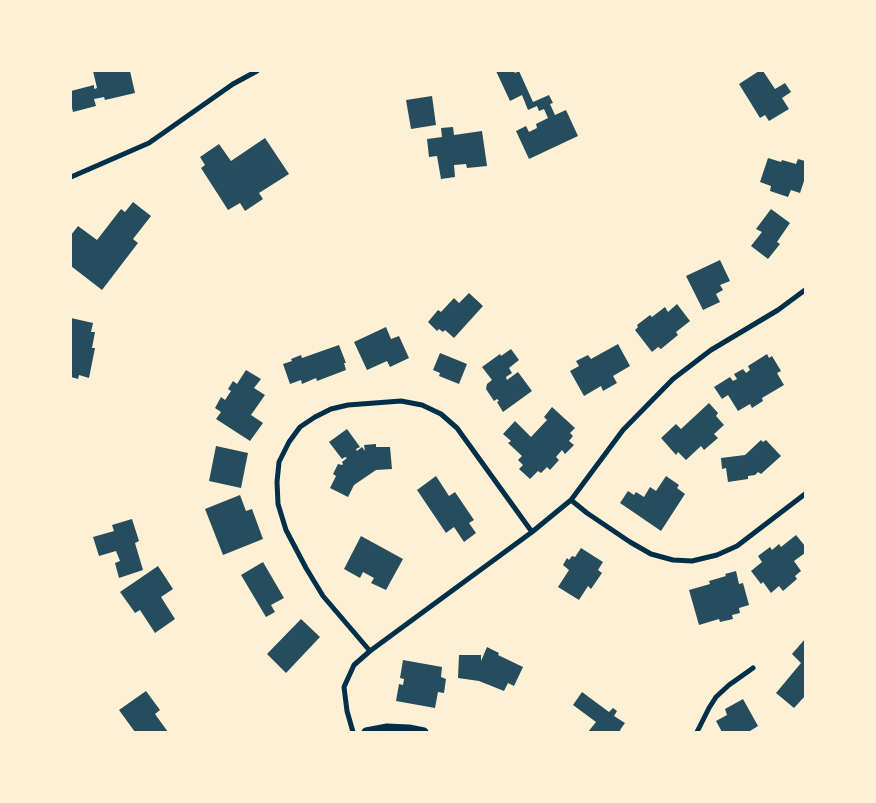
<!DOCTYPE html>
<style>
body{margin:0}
#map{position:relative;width:876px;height:803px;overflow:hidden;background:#fdf0d5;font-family:"Golos Text",sans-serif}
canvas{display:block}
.frame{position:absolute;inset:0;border:72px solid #fdf0d5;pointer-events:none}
</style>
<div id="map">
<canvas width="876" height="803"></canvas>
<div class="frame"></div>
</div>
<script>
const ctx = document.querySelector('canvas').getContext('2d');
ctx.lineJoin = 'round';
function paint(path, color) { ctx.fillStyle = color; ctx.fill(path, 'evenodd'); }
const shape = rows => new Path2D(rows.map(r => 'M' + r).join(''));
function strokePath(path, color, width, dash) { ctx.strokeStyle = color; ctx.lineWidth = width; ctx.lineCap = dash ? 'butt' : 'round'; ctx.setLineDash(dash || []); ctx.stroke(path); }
paint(shape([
 [93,71,130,71,135,93,105,100,104,97,94,99,96,106,73,112,71,104,71,91,94,85,94,89,97,88],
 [496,71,514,71,515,73,519,71,533,102,549,95,553,103,550,104,555,115,566,110,578,136,529,159,516,131,526,126,529,132,537,128,536,124,548,118,544,109,539,111,537,106,528,110,522,95,510,101],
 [759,71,763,71,775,89,785,83,791,92,782,98,789,109,769,121,765,115,760,118,739,84],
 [432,96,436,125,411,129,406,100],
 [453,127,454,135,482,131,487,166,467,168,466,164,454,165,455,177,441,179,437,156,429,157,427,139,442,137,441,128],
 [265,138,289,174,259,193,263,199,245,211,240,203,228,210,201,168,205,165,200,157,219,144,231,161],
 [768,158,781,162,782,160,796,164,798,159,805,161,805,178,800,193,791,190,788,197,770,191,771,186,760,182],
 [133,202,151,216,133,239,138,243,102,290,71,266,71,235,78,226,97,240,121,209,125,212],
 [771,209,790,223,777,242,780,244,768,259,751,246,762,232,756,229],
 [720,260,730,281,720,285,723,290,716,294,720,302,703,310,686,276],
 [469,293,483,306,454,338,445,330,443,332,439,329,437,331,428,322,438,310,441,312,454,298,459,303],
 [677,304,690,321,676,332,678,335,661,349,658,347,652,352,635,330,638,327,637,325,650,315,652,317,665,307,668,312],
 [71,318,93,323,91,332,95,332,92,348,95,348,89,378,79,375,78,379,71,377],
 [386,327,391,339,399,336,409,358,390,367,387,361,367,370,354,342],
 [618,344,630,366,613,376,617,383,603,391,601,386,584,396,570,371,579,366,576,361,588,355,591,359],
 [339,345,346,363,344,363,346,370,317,381,316,378,302,384,301,380,290,384,283,364,292,361,291,359,301,355,302,358],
 [511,349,519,360,509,368,512,373,506,377,507,380,518,372,532,391,503,412,497,402,499,401,497,399,494,401,486,389,487,384,492,380,482,367,500,354,501,356],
 [440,353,467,364,459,384,439,376,440,373,433,370],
 [767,354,769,358,772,356,781,371,777,373,784,385,762,398,763,401,752,408,750,404,738,411,728,395,722,399,714,387,730,377,733,381,737,379,734,374,743,369,746,373,750,370,748,366],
 [246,370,261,379,254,388,265,395,251,415,263,423,250,441,216,419,221,412,215,408,221,397,225,400,231,391,228,389,233,381,237,384],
 [709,403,718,413,716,416,724,425,714,434,718,438,704,450,701,446,686,460,678,452,676,455,661,438,676,424,681,429],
 [552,407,575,428,570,433,573,436,569,441,574,445,565,454,562,450,556,457,559,460,550,470,547,467,541,473,538,471,530,479,519,469,523,465,518,460,522,456,508,443,511,441,503,434,515,421,531,437,547,420,544,417],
 [347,429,360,447,356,449,357,451,362,447,365,451,364,445,376,444,376,447,390,447,392,469,376,470,354,485,348,497,330,488,336,476,333,474,338,464,342,465,343,464,342,462,347,458,345,457,342,459,329,442],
 [761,440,763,442,766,440,781,456,761,474,758,472,755,475,748,476,748,479,728,482,726,468,722,469,721,458,745,455],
 [216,446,248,453,241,488,209,481],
 [436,476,449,496,455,492,474,520,469,523,476,533,464,542,454,527,446,533,417,490],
 [666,476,679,485,677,488,685,494,661,531,620,503,628,491,634,495,636,492,644,497,650,487,656,491],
 [240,495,246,511,252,509,263,539,223,555,205,509],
 [132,519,139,541,135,543,143,570,119,578,115,563,120,561,116,551,99,556,93,537,114,531,112,525],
 [796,535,805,546,805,553,794,561,801,571,795,576,797,579,783,591,779,586,771,593,763,582,761,584,751,571,762,562,758,556,770,547,772,550,779,544,781,547],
 [361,536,403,559,386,590,371,583,374,578,363,572,360,578,344,569],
 [581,548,603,562,598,570,602,573,591,589,588,586,579,600,558,587,569,570,563,565,567,558,569,560,572,556,575,557],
 [263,562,284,598,271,605,275,612,266,617,241,575],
 [158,566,173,589,161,597,175,619,155,633,140,610,135,613,120,592],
 [736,571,739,584,743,583,749,605,739,608,740,613,732,615,733,619,720,622,719,619,699,625,689,590,710,584,709,581,726,576,725,574],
 [301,619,320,637,286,673,267,654],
 [805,639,805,696,794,708,776,693,801,663,792,654],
 [487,647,499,653,498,655,523,667,514,686,508,683,504,691,479,681,458,678,459,655,481,655,481,661],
 [403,660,442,667,441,677,446,679,444,693,438,692,435,708,396,701,399,684,403,685,404,679,400,678],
 [146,691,160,710,155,714,168,732,135,732,119,710],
 [582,692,609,712,613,708,617,711,614,716,625,723,620,730,621,732,588,732,596,722,573,705],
 [743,699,758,726,750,731,750,732,722,732,716,721,727,715,725,709]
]), '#264d5e');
strokePath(shape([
 [71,177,149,143,233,84,257,71],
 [571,500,587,513,630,542,651,554,673,560,692,561,717,555,737,546,805,494],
 [370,651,323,596,306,568,286,530,278,504,277,482,279,462,289,442,300,427,315,417,331,409,348,405,401,401,422,405,441,414,457,428,532,532],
 [353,732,347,711,344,687,354,665,370,651,532,532,571,500,623,430,673,379,711,350,778,310,805,290],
 [697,732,709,708,716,697,729,685,753,668]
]), '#003049', 5);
strokePath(shape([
 [366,732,387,728,409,729,424,732]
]), '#003049', 9);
</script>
